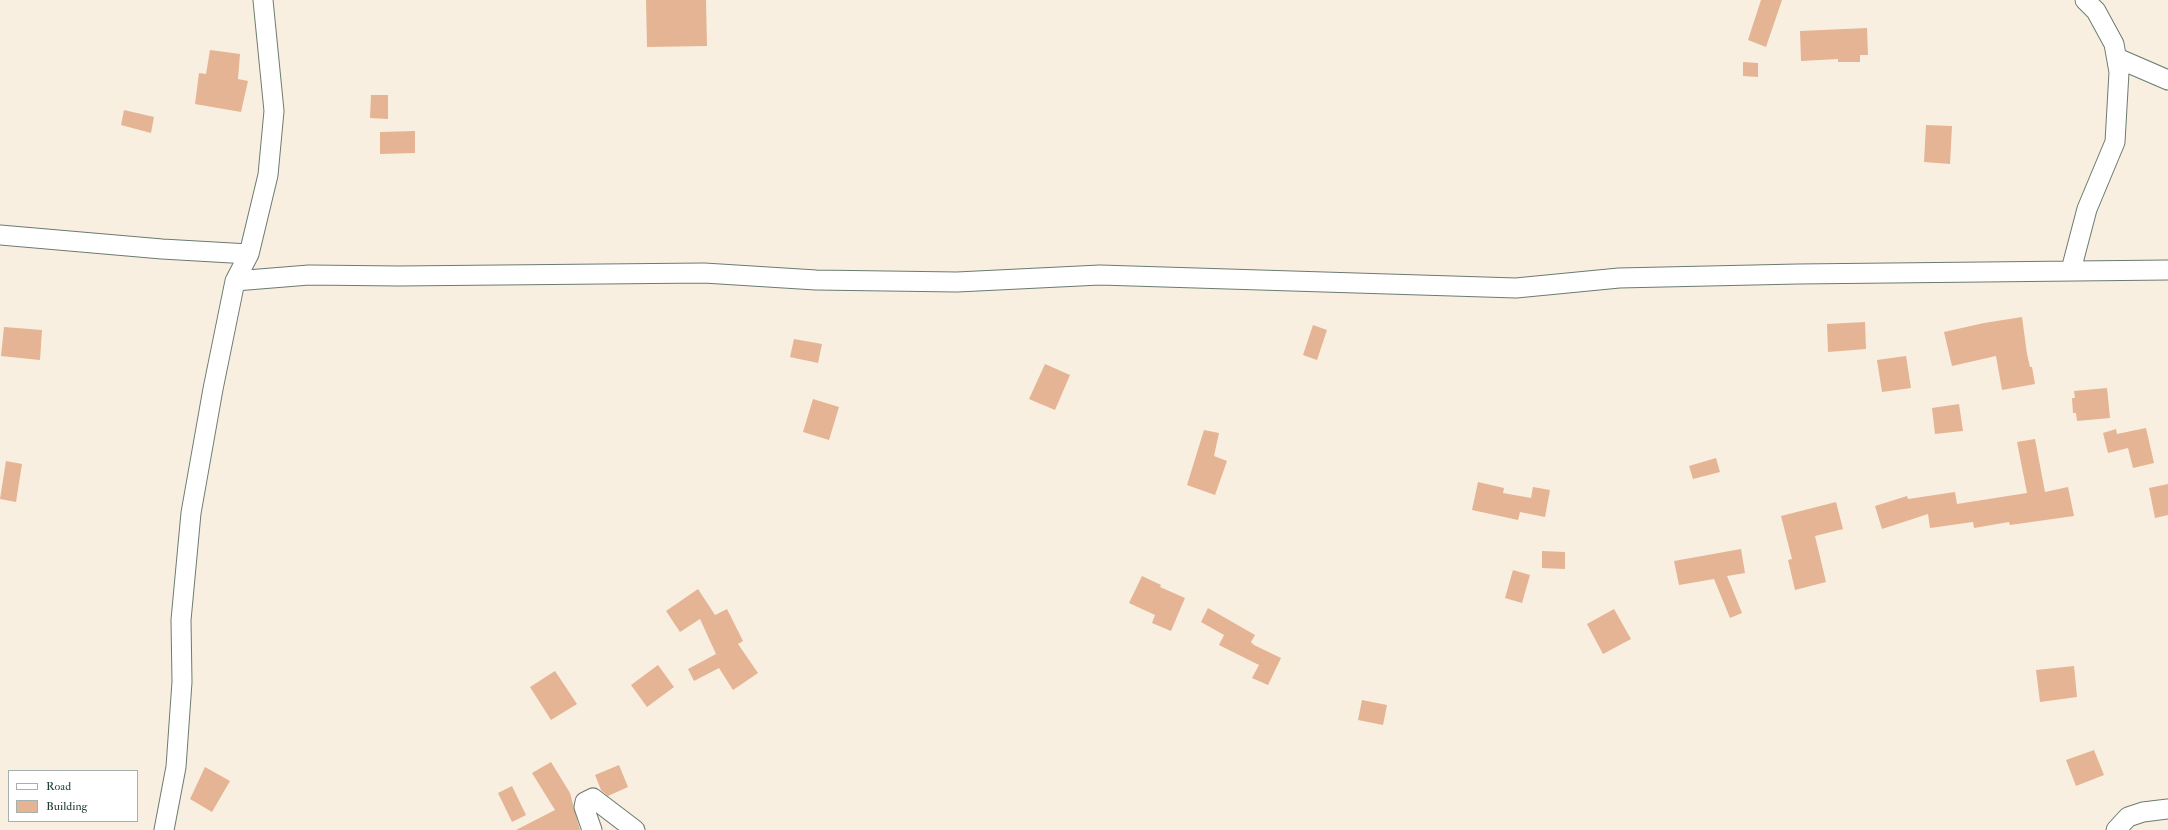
<!DOCTYPE html>
<style>
body{margin:0}
#map{position:relative;width:2168px;height:830px;overflow:hidden;background:#f9efe0;font-family:"IM FELL Double Pica",serif}
canvas{display:block}
.legend{position:absolute;left:8px;top:770px;width:130px;height:52px;box-sizing:border-box;background:#fff;border:1px solid #a5b1ae;margin:0;padding:5px 7px;list-style:none;font-size:12px;color:#1f3d34}
.legend li{display:flex;align-items:center;gap:8px;height:20px}
.legend b{width:20px;border:1px solid #a5b1ae}
</style>
<div id="map">
<canvas width="2168" height="830"></canvas>
<ul class="legend">
<li><b style="height:5px;background:#fff"></b>Road</li>
<li><b style="height:11px;background:#e4b494"></b>Building</li>
</ul>
</div>
<script>
const ctx = document.querySelector('canvas').getContext('2d');
ctx.lineJoin = 'round';
function paint(path, color) { ctx.fillStyle = color; ctx.fill(path, 'evenodd'); }
const shape = rows => new Path2D(rows.map(r => 'M' + r).join(''));
function strokePath(path, color, width, dash) { ctx.strokeStyle = color; ctx.lineWidth = width; ctx.lineCap = dash ? 'butt' : 'round'; ctx.setLineDash(dash || []); ctx.stroke(path); }
paint(shape([
 [646,0,706,0,707,46,647,47],
 [1761,0,1782,0,1766,47,1748,40],
 [1867,28,1868,55,1860,55,1860,62,1838,62,1838,59,1801,61,1800,31],
 [210,50,240,54,238,79,248,81,241,112,195,104,199,73,206,74],
 [1743,62,1758,63,1758,77,1743,76],
 [371,95,388,95,388,119,370,118],
 [124,110,154,117,151,133,121,125],
 [1926,125,1952,126,1950,164,1924,162],
 [415,131,415,153,380,154,380,132],
 [2022,317,2027,354,2030,367,2032,367,2035,384,2002,390,1996,356,1952,366,1944,332,1984,323],
 [1865,322,1866,349,1828,352,1827,324],
 [1313,325,1327,330,1317,360,1303,355],
 [4,327,42,330,40,360,1,356],
 [794,339,822,344,818,363,790,357],
 [1906,356,1911,388,1882,392,1877,360],
 [1045,364,1070,375,1055,410,1029,399],
 [2107,388,2110,418,2077,421,2076,413,2073,413,2072,398,2075,398,2074,391],
 [813,399,839,407,829,440,803,432],
 [1959,404,1963,431,1935,434,1932,408],
 [2146,428,2154,463,2133,468,2128,448,2108,453,2103,433,2116,429,2117,434],
 [1204,430,1219,433,1214,456,1227,461,1215,495,1187,485],
 [2035,439,2045,492,2068,487,2074,516,2010,525,2009,522,1974,528,1973,522,1930,528,1928,514,1882,529,1875,506,1907,496,1908,499,1955,492,1957,504,2027,493,2017,442],
 [1716,458,1720,472,1693,479,1689,466],
 [6,461,22,464,16,502,0,499],
 [1478,482,1504,488,1503,493,1531,498,1533,487,1550,490,1545,517,1520,512,1518,520,1472,510],
 [2168,484,2168,515,2155,518,2149,488],
 [1836,502,1843,529,1815,536,1826,582,1795,590,1788,560,1792,559,1781,516],
 [1741,549,1745,573,1727,576,1742,613,1730,618,1714,579,1679,585,1674,561],
 [1542,551,1565,552,1565,569,1542,568],
 [1513,570,1530,575,1522,603,1505,598],
 [1142,576,1161,585,1160,587,1185,598,1171,631,1152,623,1155,615,1129,603],
 [698,589,715,615,727,609,743,641,738,644,758,673,733,690,719,668,694,681,688,669,716,654,700,619,680,632,666,611],
 [1208,608,1255,635,1251,642,1254,645,1281,658,1268,685,1252,678,1259,665,1219,645,1224,635,1201,622],
 [1614,609,1631,639,1603,654,1587,624],
 [658,665,674,687,647,707,631,685],
 [2074,666,2077,697,2040,702,2036,670],
 [555,671,577,704,551,720,530,687],
 [1362,700,1387,705,1383,725,1358,720],
 [2094,750,2104,775,2076,786,2066,760],
 [551,762,570,793,580,830,516,830,555,810,532,773],
 [619,765,628,787,608,796,601,790,595,775],
 [205,767,230,781,212,812,190,799],
 [512,786,526,815,512,822,498,793]
]), '#e4b494');
const street = shape([
 [2117,58,2168,80],
 [0,235,162,249,249,254],
 [2071,270,2087,209,2115,142,2119,72,2114,44,2096,11,2085,0],
 [235,281,309,275,399,276,704,273,816,280,957,282,1100,275,1516,288,1619,278,1798,274,2168,270],
 [164,830,176,767,182,682,181,620,191,513,213,389,235,281,249,254,268,175,274,111,263,0],
 [592,830,584,807,585,802,593,798,635,830],
 [2116,830,2128,817,2143,812,2168,809]
]);
strokePath(street, '#6b7b70', 21);
strokePath(street, '#fff', 19);
</script>
